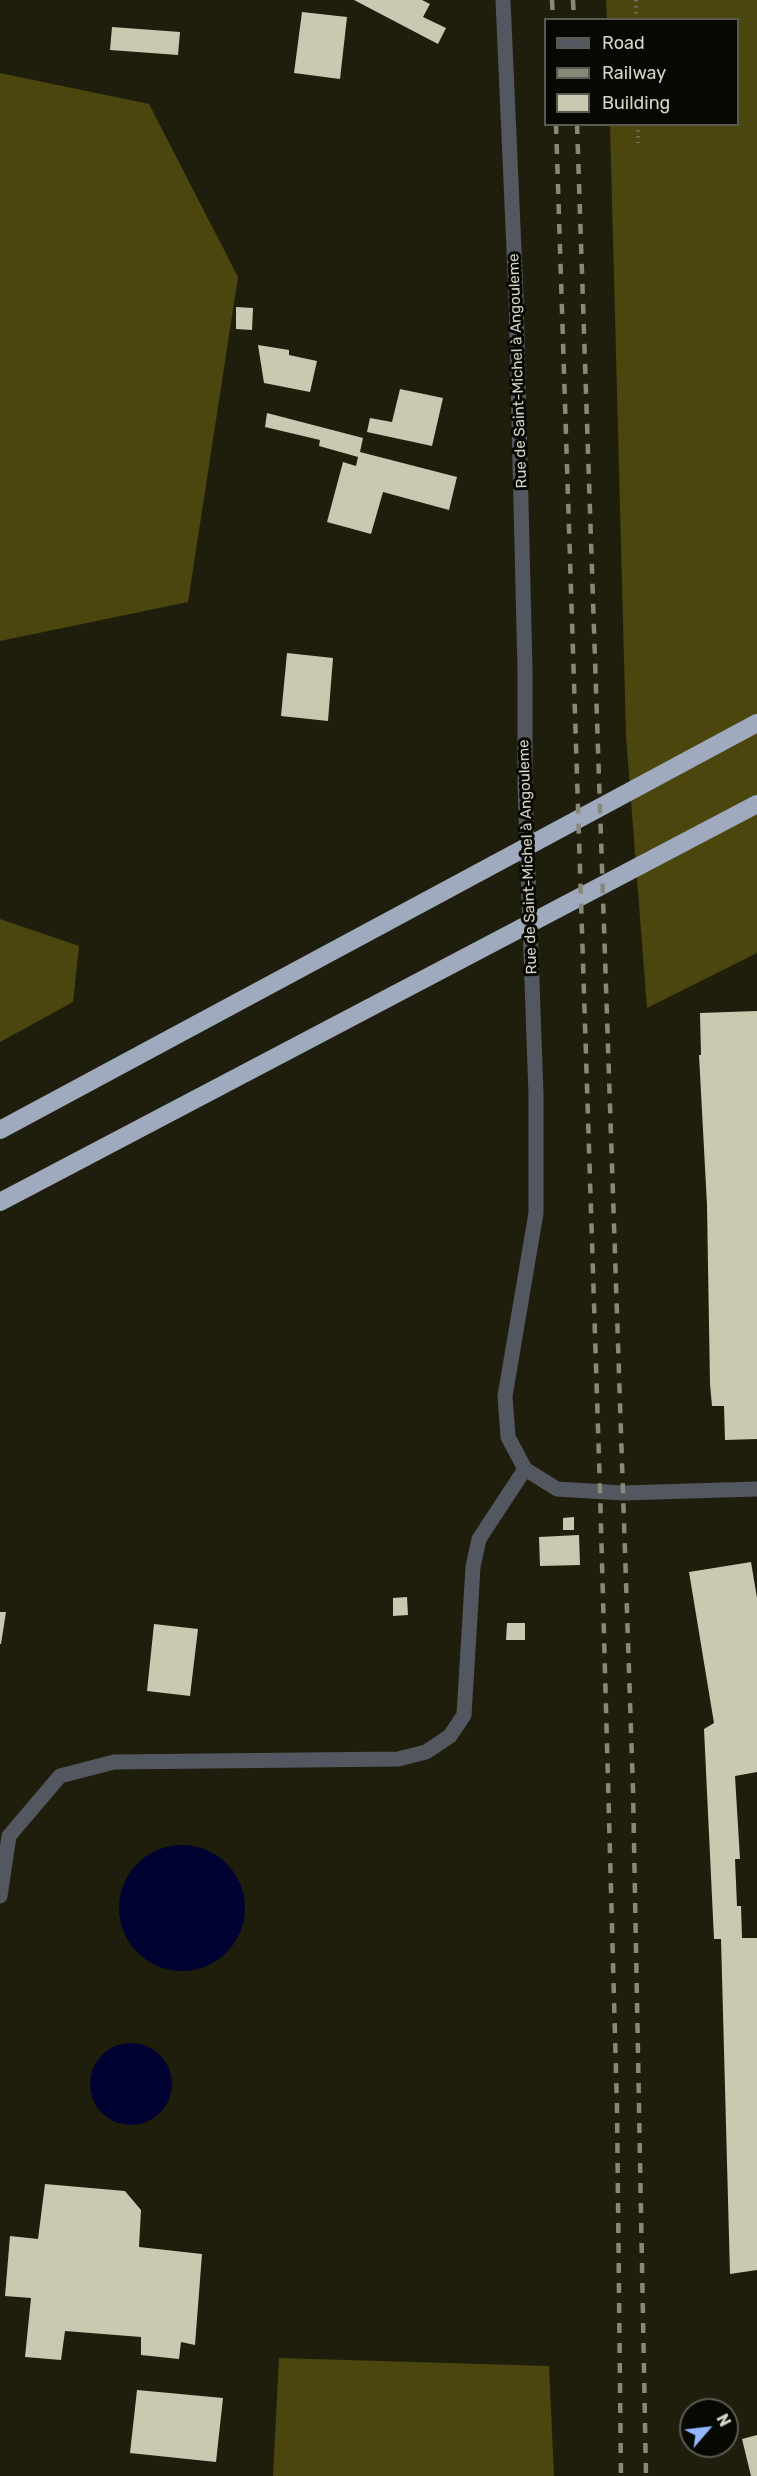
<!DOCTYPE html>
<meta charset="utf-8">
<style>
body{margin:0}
#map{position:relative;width:757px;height:2476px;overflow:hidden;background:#1f1e0c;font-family:Rubik,sans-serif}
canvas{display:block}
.legend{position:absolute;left:544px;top:18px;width:195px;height:108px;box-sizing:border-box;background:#080803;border:2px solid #5a5a52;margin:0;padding:8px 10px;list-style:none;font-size:18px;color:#d5d5c9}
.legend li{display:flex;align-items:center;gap:12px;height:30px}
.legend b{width:30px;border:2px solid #5a5a52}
.north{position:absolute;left:679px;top:2398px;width:60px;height:60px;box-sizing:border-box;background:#080803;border:2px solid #5a5a52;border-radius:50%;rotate:62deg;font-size:16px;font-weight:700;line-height:24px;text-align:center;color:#d5d5c9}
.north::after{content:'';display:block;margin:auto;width:21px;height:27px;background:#93b7fd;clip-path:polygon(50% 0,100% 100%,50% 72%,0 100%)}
</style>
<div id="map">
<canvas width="757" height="2476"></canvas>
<ul class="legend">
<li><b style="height:8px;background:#535860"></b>Road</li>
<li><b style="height:8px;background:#888879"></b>Railway</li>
<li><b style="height:16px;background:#c9c8b1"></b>Building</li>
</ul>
<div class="north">N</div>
</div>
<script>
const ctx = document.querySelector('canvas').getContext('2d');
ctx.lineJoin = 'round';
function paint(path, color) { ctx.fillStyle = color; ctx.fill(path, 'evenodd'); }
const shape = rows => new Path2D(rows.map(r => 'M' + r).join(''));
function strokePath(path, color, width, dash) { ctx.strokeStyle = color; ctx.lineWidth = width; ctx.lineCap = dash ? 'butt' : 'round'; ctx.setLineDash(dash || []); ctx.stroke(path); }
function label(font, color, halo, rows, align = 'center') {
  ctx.font = font + ' Rubik,sans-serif'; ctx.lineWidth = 6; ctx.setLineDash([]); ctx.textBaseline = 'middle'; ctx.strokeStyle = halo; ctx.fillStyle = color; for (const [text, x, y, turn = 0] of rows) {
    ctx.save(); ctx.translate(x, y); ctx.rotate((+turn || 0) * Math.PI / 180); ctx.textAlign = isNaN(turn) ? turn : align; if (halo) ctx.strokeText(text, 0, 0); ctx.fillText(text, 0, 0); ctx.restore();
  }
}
paint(shape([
 [606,0,757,0,757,953,647,1008,626,736,610,125,738,124,738,20,607,19],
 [0,73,149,104,238,277,188,602,0,641],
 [0,919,79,946,73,1002,0,1042],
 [279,2358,549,2366,554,2476,273,2476]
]), '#4a460e');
paint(shape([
 '119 1908a63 63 0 1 1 126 0a63 63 0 1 1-126 0Z',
 '90 2084a41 41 0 1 1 82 0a41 41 0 1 1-82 0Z'
]), '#000331');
paint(shape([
 [354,0,422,0,430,4,423,17,446,28,438,44],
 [302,12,347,17,340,79,294,73],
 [112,27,180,32,178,55,110,50],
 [236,307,253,308,252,330,236,329],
 [258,345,289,350,289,355,317,361,310,392,264,383],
 [400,389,443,398,432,446,367,432,370,418,392,422],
 [267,413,363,438,360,452,457,477,449,510,383,492,371,534,327,522,343,462,356,466,358,457,319,446,320,440,265,427],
 [287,653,333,658,328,721,281,716],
 [757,1011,757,1439,725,1440,724,1406,712,1406,710,1384,707,1205,699,1055,701,1055,700,1013],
 [574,1517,574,1530,563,1530,563,1518],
 [579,1535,580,1565,540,1566,539,1537],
 [751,1562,757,1598,757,1772,735,1776,740,1859,735,1859,737,1906,741,1906,742,1938,757,1938,757,2270,730,2274,721,1939,714,1939,704,1729,714,1723,689,1572],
 [407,1597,408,1615,393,1616,393,1598],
 [0,1612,6,1612,1,1644,0,1644],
 [507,1623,525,1623,525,1640,506,1640],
 [154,1624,198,1629,190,1696,147,1691],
 [45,2184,125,2191,141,2210,139,2247,202,2254,195,2345,181,2342,179,2359,141,2355,141,2337,65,2331,61,2360,25,2357,31,2298,5,2296,10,2236,38,2239],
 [137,2390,223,2398,216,2462,130,2453],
 [757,2435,757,2476,751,2476,742,2439]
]), '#c9c8b1');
strokePath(shape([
 [636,0,636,20],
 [638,124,638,143]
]), '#6f6f60', 4, [1.5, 4.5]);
strokePath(shape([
 [0,1896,9,1836,60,1776,114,1762,398,1759,426,1752,450,1736,464,1715,473,1567,479,1539,525,1469]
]), '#535860', 15);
strokePath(shape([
 [503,0,516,295,525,670,525,785,536,1095,536,1213,505,1396,508,1437,525,1469,557,1489,623,1493,757,1489]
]), '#535860', 15);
strokePath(shape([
 [0,1130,757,723],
 [0,1202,757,804]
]), '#9faabe', 18);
strokePath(shape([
 [552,0,553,20],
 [573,0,574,20],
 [556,124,600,1490,617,2108,621,2476],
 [577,124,633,1790,646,2476]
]), '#888879', 4.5, [10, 10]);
label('15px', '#d5d5c9', '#080803', [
 ["Rue de Saint-Michel à Angouleme",518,371,-92],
 ["Rue de Saint-Michel à Angouleme",528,857,-92]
]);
</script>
